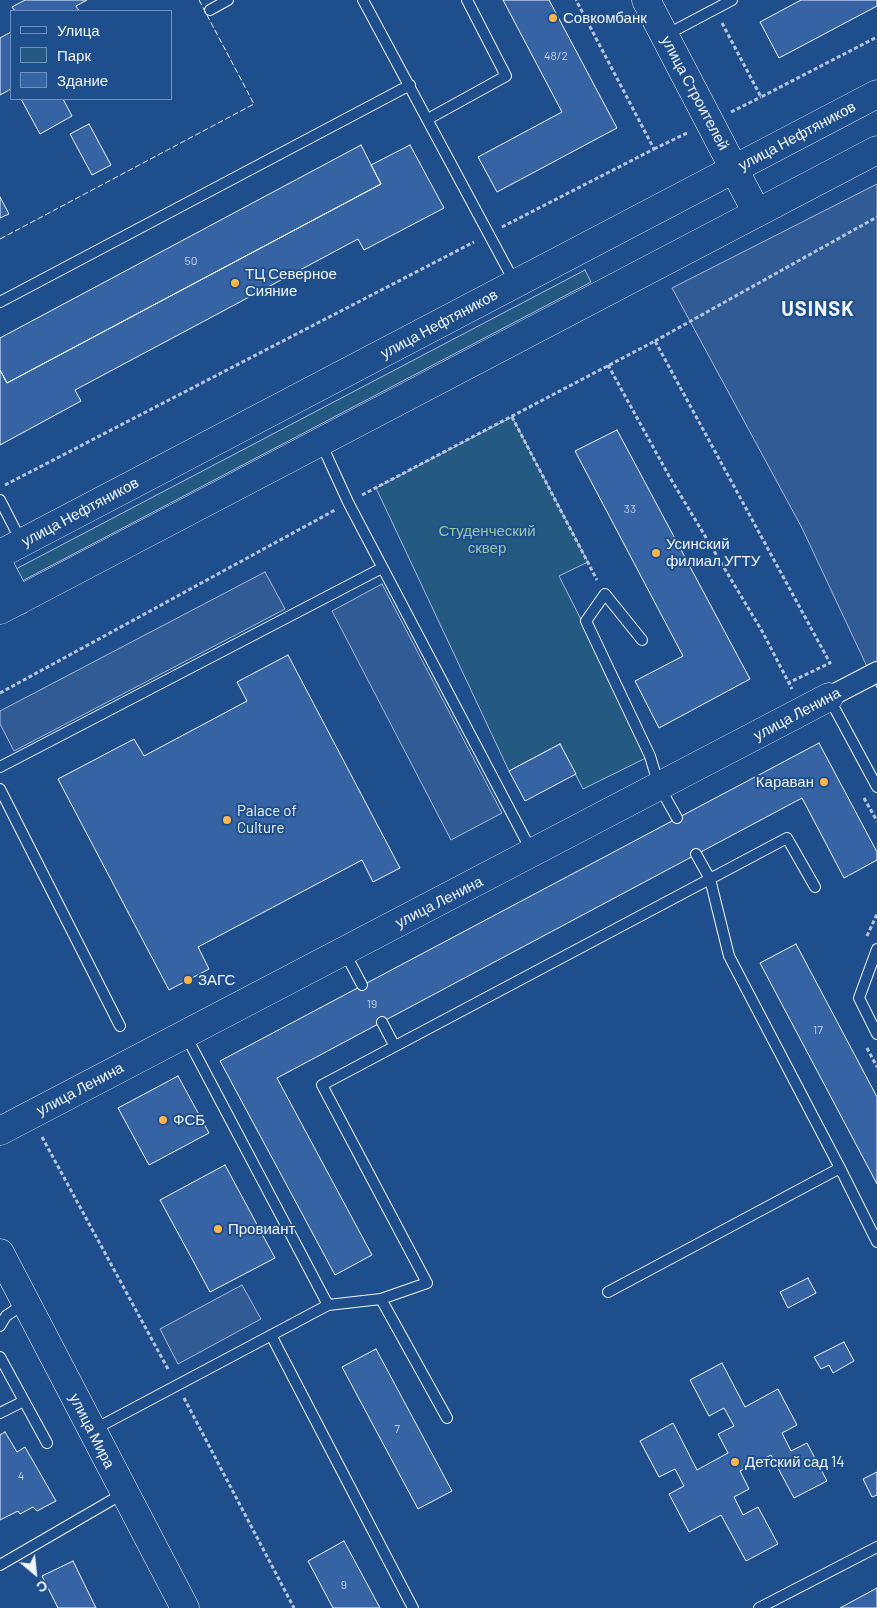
<!DOCTYPE html>
<meta charset="utf-8">
<style>
body{margin:0}
#map{position:relative;width:877px;height:1608px;overflow:hidden;background:#1f4e8c;font-family:Barlow,sans-serif}
canvas{display:block}
.legend{position:absolute;left:10px;top:10px;width:162px;height:90px;box-sizing:border-box;background:#1f4e8c;border:1px solid #7391ba;margin:0;padding:6px 9px;list-style:none;font-size:15px;color:#f2f6ff}
.legend li{display:flex;align-items:center;gap:10px;height:25px}
.legend b{width:25px;border:1px solid #7391ba}
.north{position:absolute;left:10px;top:1548px;width:50px;height:50px;-webkit-text-stroke:4px #1f4e8c;paint-order:stroke;rotate:152deg;font-size:14px;font-weight:700;line-height:20px;text-align:center;color:#f2f6ff}
.north::after{content:'';display:block;margin:auto;width:18px;height:22px;background:#f2f6ff;clip-path:polygon(50% 0,100% 100%,50% 72%,0 100%)}
</style>
<div id="map">
<canvas width="877" height="1608"></canvas>
<ul class="legend">
<li><b style="height:6px;background:#1f4e8c"></b>Улица</li>
<li><b style="height:14px;background:#245a82"></b>Парк</li>
<li><b style="height:14px;background:#3563a3"></b>Здание</li>
</ul>
<div class="north">С</div>
</div>
<script>
const ctx = document.querySelector('canvas').getContext('2d');
ctx.lineJoin = 'round';
function paint(path, color) { ctx.fillStyle = color; ctx.fill(path, 'evenodd'); }
const shape = rows => new Path2D(rows.map(r => 'M' + r).join(''));
function strokePath(path, color, width, dash) { ctx.strokeStyle = color; ctx.lineWidth = width; ctx.lineCap = dash ? 'butt' : 'round'; ctx.setLineDash(dash || []); ctx.stroke(path); }
function label(font, color, halo, rows, align = 'center') {
  ctx.font = font + ' Barlow,sans-serif'; ctx.lineWidth = 4; ctx.setLineDash([]); ctx.textBaseline = 'middle'; ctx.strokeStyle = halo; ctx.fillStyle = color; for (const [text, x, y, turn = 0] of rows) {
    ctx.save(); ctx.translate(x, y); ctx.rotate((+turn || 0) * Math.PI / 180); ctx.textAlign = isNaN(turn) ? turn : align; if (halo) ctx.strokeText(text, 0, 0); ctx.fillText(text, 0, 0); ctx.restore();
  }
}
const green = shape([
 [585,270,591,282,20,582,14,570,585,270],
 [512,417,588,562,559,576,650,756,583,789,560,744,509,771,376,488,512,417]
]);
paint(green, '#245a82');
strokePath(green, '#a8bbd7', 1);
const parking = shape([
 [877,184,877,688,802,528,672,288,877,184],
 [265,572,285,609,14,751,0,724,0,711,265,572],
 [382,584,502,813,451,840,332,611,382,584],
 [242,1285,261,1319,178,1364,160,1329,242,1285]
]);
paint(parking, '#305b95');
strokePath(parking, '#a8bbd7', 1);
const building = shape([
 [25,0,87,0,76,6,79,11,15,11,12,7,25,0],
 [503,0,549,0,617,128,497,192,478,157,562,112,503,0],
 [801,0,877,0,877,6,779,58,760,22,801,0],
 [11,32,11,89,0,95,0,38,11,32],
 [21,99,63,99,72,116,40,134,21,99],
 [89,124,111,165,92,175,70,134,89,124],
 [361,145,381,184,7,383,0,370,0,338,361,145],
 [410,145,444,208,364,250,358,239,75,390,81,401,0,445,0,370,7,383,381,184,371,165,410,145],
 [0,197,9,214,0,218,0,197],
 [617,430,750,679,659,728,635,681,683,656,575,451,617,430],
 [288,655,400,868,373,882,362,860,198,947,209,969,169,990,58,779,134,739,144,756,247,701,237,682,288,655],
 [819,743,877,852,877,860,844,878,802,798,277,1078,372,1255,335,1275,220,1061,819,743],
 [560,744,576,774,525,801,509,771,560,744],
 [796,944,877,1097,877,1184,760,963,796,944],
 [178,1076,209,1133,149,1165,118,1108,178,1076],
 [225,1165,275,1258,210,1292,160,1200,225,1165],
 [808,1278,816,1293,788,1308,780,1292,808,1278],
 [844,1342,854,1361,833,1373,829,1365,821,1369,814,1357,844,1342],
 [376,1349,452,1491,418,1509,342,1367,376,1349],
 [722,1363,745,1407,778,1389,797,1425,782,1433,791,1451,807,1443,827,1481,794,1498,771,1455,740,1471,749,1489,734,1497,743,1515,758,1507,778,1544,746,1561,721,1515,689,1532,669,1494,684,1486,675,1469,659,1477,640,1441,673,1423,697,1470,728,1453,718,1434,734,1426,724,1408,709,1416,690,1380,722,1363],
 [5,1432,17,1452,25,1447,56,1501,37,1511,33,1507,20,1514,18,1511,0,1520,0,1435,5,1432],
 [877,1472,877,1495,872,1497,863,1479,877,1472],
 [344,1541,380,1608,333,1608,308,1561,344,1541],
 [73,1561,96,1608,58,1608,42,1576,73,1561],
 [877,1588,877,1608,840,1608,877,1588]
]);
paint(building, '#3563a3');
strokePath(building, '#f2f6ff', 1);
const lane = shape([
 [363,0,515,283],
 [210,10,228,0],
 [666,35,732,0],
 [428,119,506,76,467,0],
 [0,302,410,85],
 [321,443,348,502,532,852],
 [0,500,21,541],
 [642,640,605,594,586,621,650,756,659,786,677,818],
 [829,698,877,787],
 [0,767,382,568],
 [0,789,120,1026],
 [696,854,710,879,729,956,840,1168,877,1242],
 [877,949,859,998,877,1034],
 [345,953,362,985],
 [382,1022,394,1045],
 [185,1034,328,1305],
 [608,1292,840,1168],
 [381,1299,447,1418],
 [0,1326,6,1316,25,1303],
 [271,1335,413,1608],
 [0,1357,47,1443],
 [0,1413,24,1401],
 [93,1430,328,1305,381,1299,427,1283,322,1085,787,838,815,887],
 [0,1565,124,1493],
 [759,1608,877,1547]
]);
const street = shape([
 [829,697,877,672]
]);
const secondary = shape([
 [646,0,757,213],
 [0,554,877,94],
 [0,567,18,601],
 [0,610,877,150],
 [0,1131,829,697],
 [0,1253,185,1608]
]);
strokePath(lane, '#f2f6ff', 12);
strokePath(street, '#f2f6ff', 22);
strokePath(secondary, '#f2f6ff', 29);
strokePath(shape([
 [722,23,761,97,877,37],
 [731,112,761,97],
 [654,149,687,133],
 [502,227,654,149,576,0],
 [655,341,877,217],
 [608,365,669,476,762,631,792,689],
 [512,417,597,580],
 [5,485,474,242],
 [362,495,655,341,830,663,788,683],
 [0,693,335,510],
 [864,798,877,821],
 [867,936,877,914],
 [867,1048,877,1067],
 [42,1137,169,1371],
 [184,1398,294,1608]
]), '#b3c4dc', 3, [4, 2.5]);
strokePath(lane, '#1f4e8c', 10);
strokePath(street, '#1f4e8c', 20);
strokePath(secondary, '#1f4e8c', 28);
strokePath(shape([
 [0,239,254,104,199,0]
]), '#f2f6ff', 1, [6, 2.5]);
for (const [x, y, r, color] of [
 [553,18,5,"#ffb74d"],
 [235,283,5,"#ffb74d"],
 [656,553,5,"#ffb74d"],
 [824,782,5,"#ffb74d"],
 [227,820,5,"#ffb74d"],
 [188,980,5,"#ffb74d"],
 [163,1120,5,"#ffb74d"],
 [218,1229,5,"#ffb74d"],
 [735,1462,5,"#ffb74d"]
]) { const dot = new Path2D(); dot.arc(x, y, r, 0, 2 * Math.PI); ctx.fillStyle = color; ctx.fill(dot); strokePath(dot, '#1f4e8c', 2); }
label('12px', '#c3d1e8', null, [
 ["48/2",556,56],
 ["50",191,261],
 ["33",630,509],
 ["19",372,1004],
 ["17",818,1030],
 ["7",397,1429],
 ["4",21,1476],
 ["9",344,1585]
]);
label('15px', '#f2f6ff', '#1f4e8c', [
 ["Совкомбанк",563,18],
 ["ТЦ Северное",245,274],
 ["Сияние",245,291],
 ["Усинский",666,544],
 ["филиал УГТУ",666,561],
 ["Караван",814,782,"right"],
 ["Palace of",237,811],
 ["Culture",237,828],
 ["ЗАГС",198,980],
 ["ФСБ",173,1120],
 ["Провиант",228,1229],
 ["Детский сад 14",745,1462]
], 'left');
label('15px', '#f2f6ff', '#1f4e8c', [
 ["улица Строителей",695,93,62],
 ["улица Нефтяников",797,136,-28],
 ["улица Нефтяников",439,324,-28],
 ["улица Нефтяников",80,512,-28],
 ["улица Ленина",797,714,-28],
 ["улица Ленина",439,902,-27],
 ["улица Ленина",80,1089,-28],
 ["улица Мира",92,1431,63]
]);
label('15px', '#97c8a6', '#1f4e8c', [
 ["Студенческий",487,531],
 ["сквер",487,548]
]);
ctx.letterSpacing = '1px';
label('bold 20px', '#f2f6ff', '#1f4e8c', [
 ["USINSK",818,309]
]);
ctx.letterSpacing = '0px';
</script>
